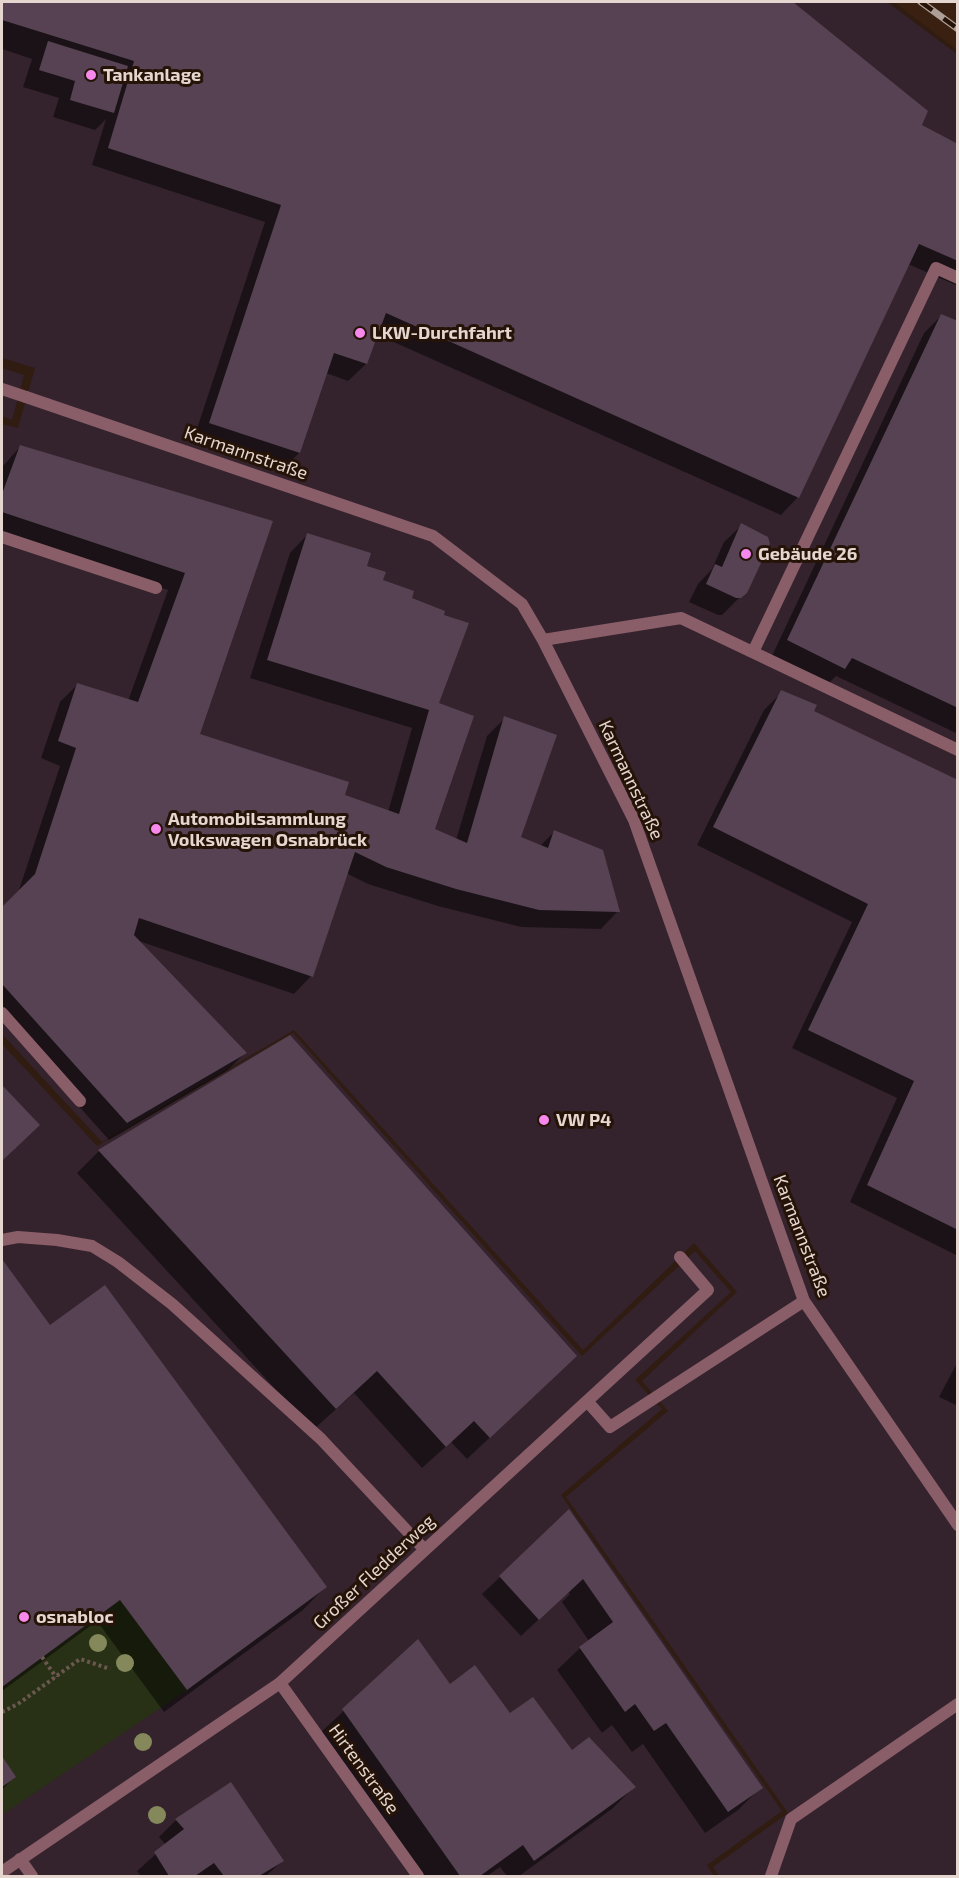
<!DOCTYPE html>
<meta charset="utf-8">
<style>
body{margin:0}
#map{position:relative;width:959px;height:1878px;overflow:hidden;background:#301c11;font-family:"Exo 2",sans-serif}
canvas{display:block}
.frame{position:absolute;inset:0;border:3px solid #e5d7cf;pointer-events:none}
</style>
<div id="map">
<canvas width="959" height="1878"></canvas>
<div class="frame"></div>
</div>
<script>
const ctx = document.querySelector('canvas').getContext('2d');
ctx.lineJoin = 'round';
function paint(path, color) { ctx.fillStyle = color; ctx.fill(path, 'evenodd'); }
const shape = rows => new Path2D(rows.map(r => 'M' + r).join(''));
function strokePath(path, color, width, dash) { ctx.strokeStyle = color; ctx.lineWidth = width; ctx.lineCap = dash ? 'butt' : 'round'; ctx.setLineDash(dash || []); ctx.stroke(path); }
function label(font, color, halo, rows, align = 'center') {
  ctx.font = font + ' "Exo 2",sans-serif'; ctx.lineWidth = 6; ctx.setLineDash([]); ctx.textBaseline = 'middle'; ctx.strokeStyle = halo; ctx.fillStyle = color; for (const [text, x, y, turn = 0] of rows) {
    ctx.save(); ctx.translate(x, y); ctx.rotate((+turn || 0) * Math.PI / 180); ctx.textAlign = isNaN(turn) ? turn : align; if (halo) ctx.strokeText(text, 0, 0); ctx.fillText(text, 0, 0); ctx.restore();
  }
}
paint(shape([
 [894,2,957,2,957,50]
]), '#3a2011');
paint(shape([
 [2,2,887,2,957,54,957,1876,719,1876,713,1867,788,1813,566,1497,668,1411,642,1381,737,1292,694,1243,583,1350,294,1030,102,1142,2,1034,2,424,18,428,35,368,2,358],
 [2,368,24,375,12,420,2,416],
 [293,1033,582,1356,695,1251,731,1292,635,1380,662,1409,561,1495,782,1811,707,1865,714,1876,2,1876,2,1044,97,1146]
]), '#34232d');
paint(shape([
 [120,1600,187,1690,2,1815,2,1787,16,1777,2,1756,2,1687]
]), '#283116');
paint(shape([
 [2,2,790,2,926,111,920,126,958,146,958,286,908,264,798,497,781,515,378,335,366,364,348,381,326,373,299,453,282,470,193,441,265,222,92,165,106,119,95,130,53,117,59,98,23,87,32,59,2,49],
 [941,316,958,323,958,734,836,676,826,686,771,658,924,333],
 [20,447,271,522,198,735,343,796,388,812,412,728,250,678,290,553,307,535,365,567,381,581,410,598,438,704,433,830,456,840,487,736,505,718,519,838,539,847,554,832,618,911,601,929,521,927,438,906,368,884,346,873,311,976,294,994,136,940,245,1053,228,1070,109,1140,2,1020,2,910,18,893,60,766,41,758,60,702,77,685,128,701,168,590,2,535,2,467],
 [742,525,745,592,722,615,718,615,689,602,698,584,712,569,724,542],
 [782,692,812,711,958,781,958,1256,850,1202,897,1098,792,1048,852,922,697,845,764,710],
 [290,1037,553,1378,467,1459,451,1442,422,1468,354,1393,313,1430,77,1173,99,1151],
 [2,1087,38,1125,2,1161],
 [2,1262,50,1328,325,1587,303,1610,164,1712,97,1621,2,1691],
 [958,1361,958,1406,939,1397],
 [569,1512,761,1787,738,1810,705,1833,643,1744,632,1752,612,1725,602,1733,557,1670,580,1648,589,1641,562,1602,570,1594,568,1592,521,1636,482,1594],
 [418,1642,450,1686,510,1716,634,1787,612,1809,519,1876,507,1876,500,1867,487,1876,422,1876,320,1733],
 [2,1759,14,1777,2,1790],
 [231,1784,282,1861,266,1876,141,1876,137,1871,166,1845,159,1837,176,1820]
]), '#0007');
paint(shape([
 [2,2,793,2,928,111,922,125,958,144,958,261,919,244,799,498,386,313,367,364,334,353,300,453,209,423,281,205,108,148,134,61,2,20],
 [48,41,128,66,114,113,70,100,75,81,39,70],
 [941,314,958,321,958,708,852,658,845,669,787,640],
 [20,445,273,521,200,734,349,782,345,795,399,814,429,710,267,660,307,533,371,553,367,566,386,572,383,580,414,591,412,598,445,611,444,615,469,623,439,703,474,716,435,829,467,843,504,716,557,735,521,837,548,848,554,830,603,850,620,912,539,910,456,889,386,867,355,852,313,977,139,918,134,935,247,1053,127,1123,2,984,2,907,35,874,76,748,58,741,77,683,138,702,185,573,2,512,2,494],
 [741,523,768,537,770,544,747,593,741,598,736,598,706,584,715,564,722,567],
 [781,690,817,705,814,711,958,780,958,1230,867,1185,914,1081,808,1030,868,904,713,827],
 [290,1035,577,1356,490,1438,474,1421,446,1447,377,1371,336,1409,98,1150],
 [2,1085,40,1125,2,1161],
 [2,1259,50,1325,105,1285,327,1587,187,1690,120,1600,2,1687],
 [569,1509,763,1788,728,1812,666,1723,654,1731,635,1704,625,1712,579,1647,613,1622,583,1579,539,1620,499,1576],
 [418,1639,450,1684,475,1665,510,1713,533,1697,572,1750,589,1737,636,1787,534,1861,523,1845,480,1876,460,1876,342,1709],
 [2,1756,16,1777,2,1787],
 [231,1782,284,1861,259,1876,224,1876,214,1863,195,1876,169,1876,154,1852,184,1829,175,1819]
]), '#564252');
strokePath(shape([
 [42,1657,56,1677],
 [2,1712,18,1704,80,1659,110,1669]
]), '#6b584e', 4, [3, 3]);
strokePath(shape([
 [26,397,433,536,522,604,543,640,634,820,804,1301,958,1525],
 [2,537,156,588],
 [543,640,681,618,958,750],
 [753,652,936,268,958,278],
 [2,1013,80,1101],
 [2,1240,18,1237,57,1240,92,1246,118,1262,172,1304,321,1439,424,1549],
 [587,1401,610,1427,804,1301],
 [280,1683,708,1290,680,1257],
 [20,1859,32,1876],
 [771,1876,791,1819,958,1704]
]), '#895e69', 12);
strokePath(shape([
 [2,389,26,397],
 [2,1872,280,1683,418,1876]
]), '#895e69', 12);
const rail = shape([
 [921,2,958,29]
]);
strokePath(rail, '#ae9f96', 7);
strokePath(rail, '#261308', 4.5, [14]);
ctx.fillStyle = '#84885b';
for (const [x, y] of [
 [98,1643],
 [125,1663],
 [143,1742],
 [157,1815]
]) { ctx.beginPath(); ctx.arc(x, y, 9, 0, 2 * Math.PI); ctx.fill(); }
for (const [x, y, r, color] of [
 [91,75,6,"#f788ec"],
 [360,333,6,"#f788ec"],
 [746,554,6,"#f788ec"],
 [156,829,6,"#f788ec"],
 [544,1120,6,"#f788ec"],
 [24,1617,6,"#f788ec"]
]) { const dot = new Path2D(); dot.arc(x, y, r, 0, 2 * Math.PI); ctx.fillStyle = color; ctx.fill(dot); strokePath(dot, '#261308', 2); }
label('bold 18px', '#e5d7cf', '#261308', [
 ["Tankanlage",103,75],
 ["LKW-Durchfahrt",372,333],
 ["Gebäude 26",758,554],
 ["Automobilsammlung",168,819],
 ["Volkswagen Osnabrück",168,840],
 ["VW P4",556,1120],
 ["osnabloc",36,1617]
], 'left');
label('18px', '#e5d7cf', '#261308', [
 ["Karmannstraße",246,453,19],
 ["Karmannstraße",631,780,65],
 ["Karmannstraße",802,1236,69],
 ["Großer Fledderweg",374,1572,-43],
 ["Hirtenstraße",364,1769,54]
]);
</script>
